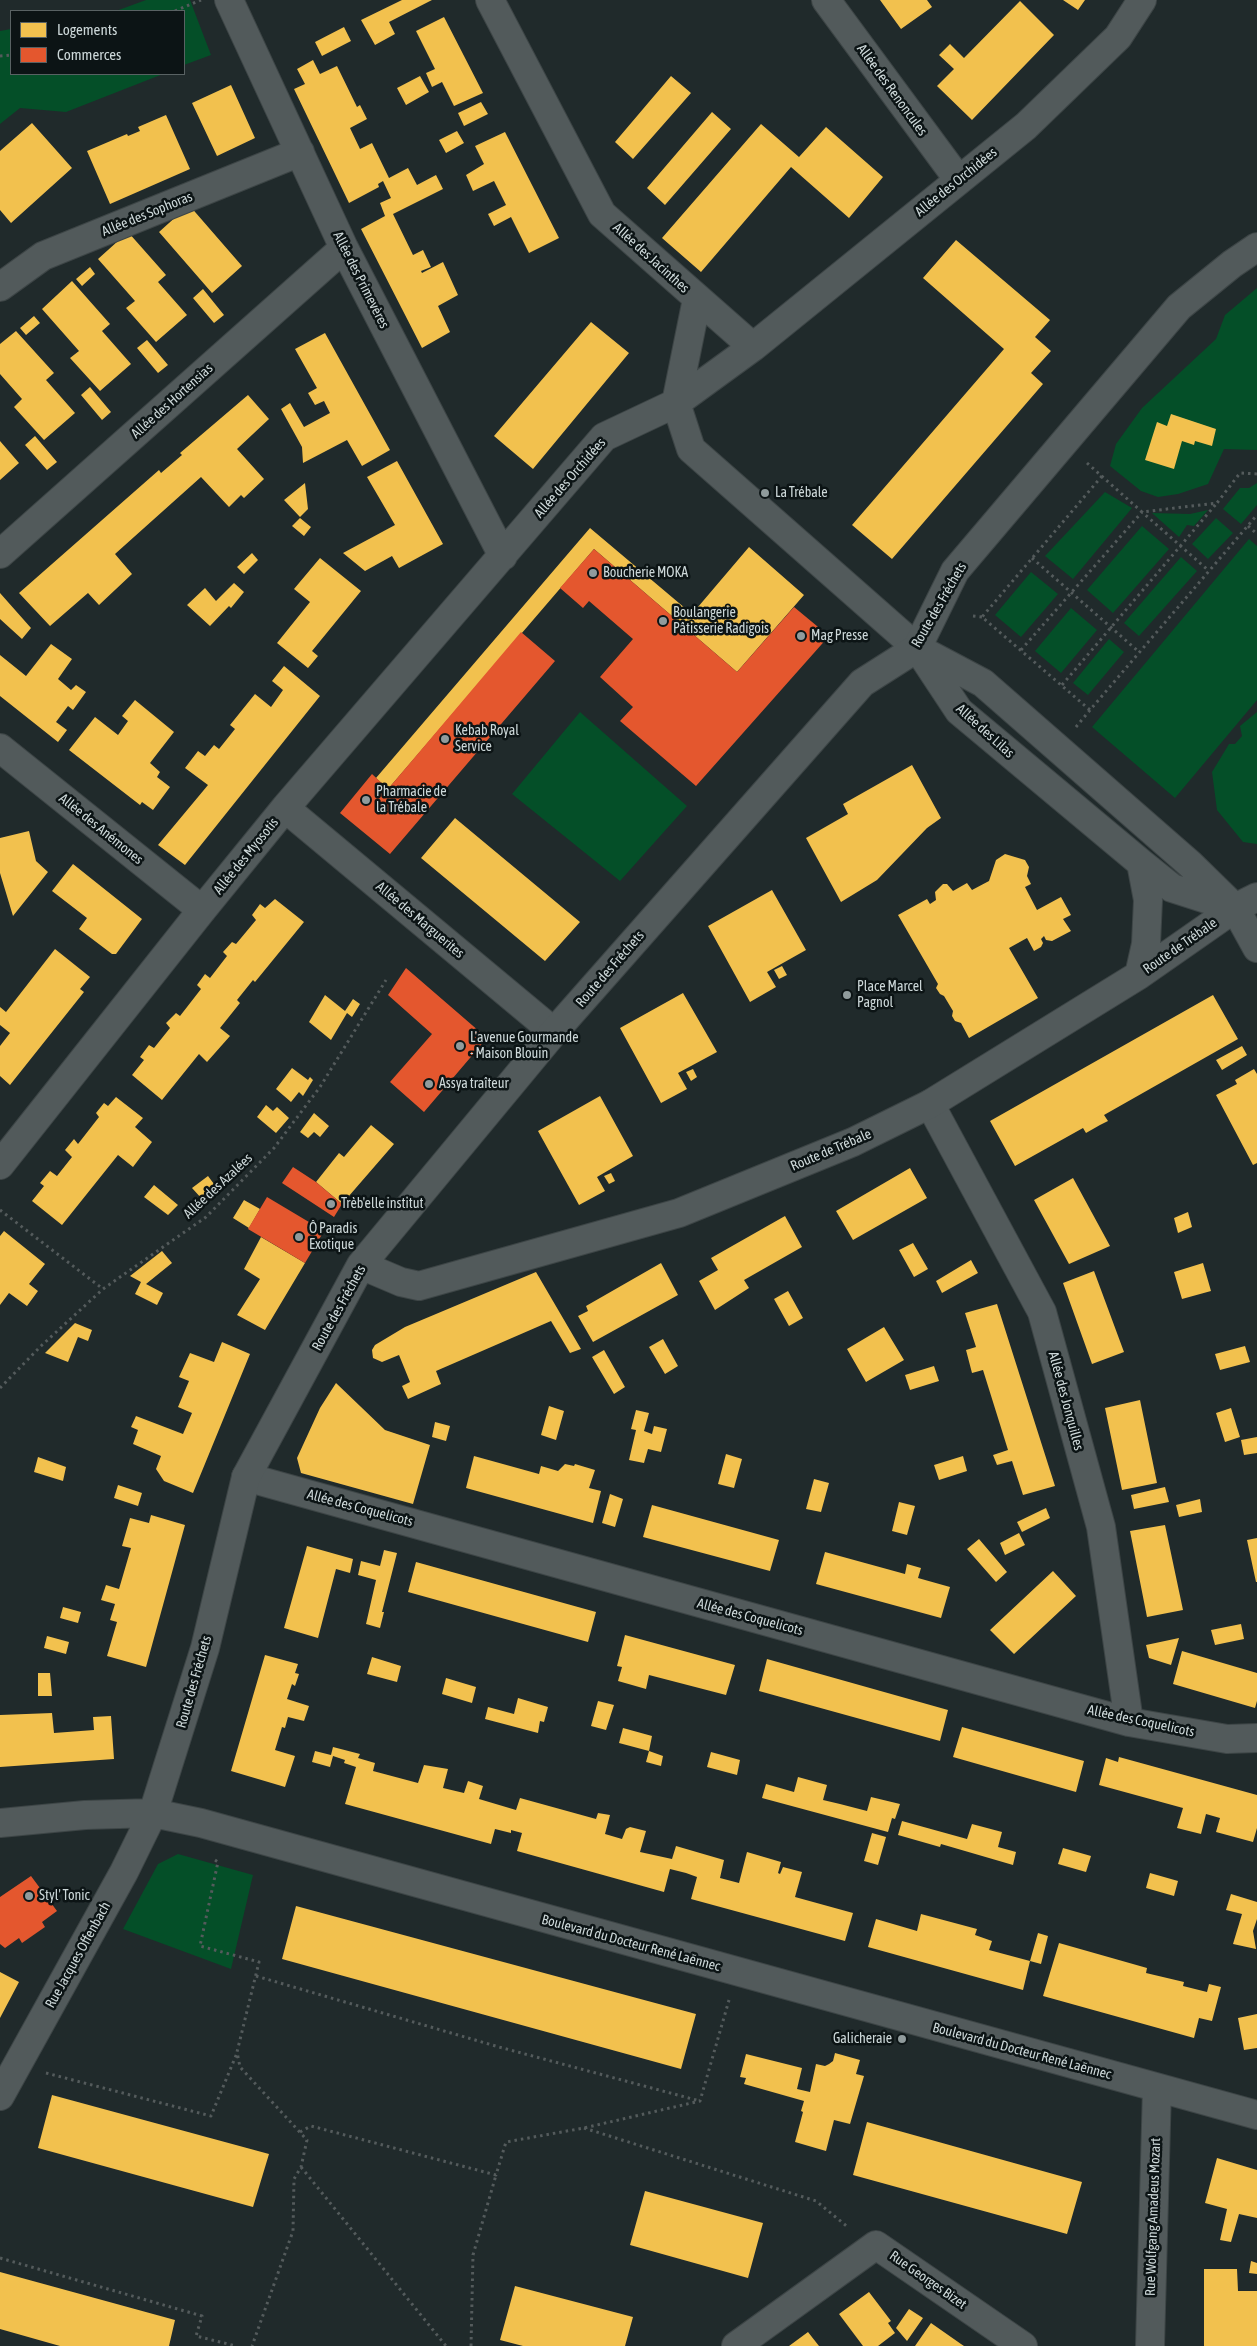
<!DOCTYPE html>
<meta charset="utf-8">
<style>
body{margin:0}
#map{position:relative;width:1257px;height:2346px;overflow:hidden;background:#202a2b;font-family:"Asap Condensed",sans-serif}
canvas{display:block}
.legend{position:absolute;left:10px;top:10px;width:175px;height:65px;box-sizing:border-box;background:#0c1415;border:1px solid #596263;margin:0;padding:6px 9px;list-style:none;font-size:15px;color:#cdd8d9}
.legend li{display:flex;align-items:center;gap:10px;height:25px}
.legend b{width:25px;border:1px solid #596263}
</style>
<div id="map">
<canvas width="1257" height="2346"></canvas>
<ul class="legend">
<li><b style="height:14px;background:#f2c14e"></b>Logements</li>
<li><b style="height:14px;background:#e4572e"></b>Commerces</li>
</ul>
</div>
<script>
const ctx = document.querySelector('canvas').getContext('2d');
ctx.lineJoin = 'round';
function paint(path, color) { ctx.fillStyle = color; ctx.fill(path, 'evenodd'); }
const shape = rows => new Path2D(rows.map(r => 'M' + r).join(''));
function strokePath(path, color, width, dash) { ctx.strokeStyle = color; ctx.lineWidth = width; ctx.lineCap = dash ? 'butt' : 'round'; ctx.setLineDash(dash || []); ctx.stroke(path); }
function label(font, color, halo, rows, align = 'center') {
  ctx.font = font + ' "Asap Condensed",sans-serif'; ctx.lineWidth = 5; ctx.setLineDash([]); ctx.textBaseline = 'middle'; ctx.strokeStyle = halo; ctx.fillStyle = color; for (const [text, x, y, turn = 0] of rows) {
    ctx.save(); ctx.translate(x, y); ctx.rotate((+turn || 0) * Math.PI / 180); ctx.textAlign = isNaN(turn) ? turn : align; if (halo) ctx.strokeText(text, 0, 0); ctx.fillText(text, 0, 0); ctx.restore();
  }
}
paint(shape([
 [146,0,190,0,211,55,184,65,184,11,116,11],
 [11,29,11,74,163,74,66,112,20,108,0,124,0,31],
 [1257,288,1257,450,1224,449,1208,484,1178,494,1158,497,1141,491,1110,466,1116,444,1142,408,1216,339,1225,315],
 [1257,483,1257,505,1241,524,1223,509,1240,488,1249,488],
 [1105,492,1132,508,1073,579,1045,556],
 [1208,510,1194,526,1187,525,1179,537,1152,513,1190,514],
 [1216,518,1233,533,1208,559,1192,544],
 [1142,526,1169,549,1113,613,1087,590],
 [1249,539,1257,546,1257,700,1175,798,1092,727],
 [1181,557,1197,571,1139,636,1124,623],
 [1031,572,1058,594,1021,637,995,615],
 [1071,608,1097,630,1061,673,1035,651],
 [1109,639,1124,652,1088,695,1073,683],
 [580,712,687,806,620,881,512,794],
 [1257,712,1257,844,1243,842,1217,810,1212,772,1229,744,1235,744,1242,736,1240,726],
 [178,1854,253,1875,231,1969,123,1929,158,1864]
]), '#044f28');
paint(shape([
 [402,0,432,0,389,22,395,34,375,45,361,20],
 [880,0,927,0,932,7,901,29],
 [1063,0,1085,0,1078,10],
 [1020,1,1054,35,972,120,937,86,954,69,939,55,950,44,964,58],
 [444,17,483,93,454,106,442,82,432,87,426,73,435,69,416,31],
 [344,27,351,41,322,56,315,42],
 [313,60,320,74,337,66,357,107,360,105,367,119,350,128,360,149,372,143,389,178,408,168,417,185,436,175,443,189,393,214,413,255,423,250,431,267,421,271,422,273,443,262,458,295,438,306,450,332,422,348,361,229,385,216,380,203,391,198,383,181,378,184,379,187,349,203,294,89,305,84,297,69],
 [420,76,429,92,406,105,397,88],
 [671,76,691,93,633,159,615,142],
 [231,85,255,138,217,156,192,103],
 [481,102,488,114,464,126,458,113],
 [712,112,731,129,665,205,647,188],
 [166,115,190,169,110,204,87,151,127,134,128,136,140,131,138,127],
 [32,123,72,168,11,223,0,210,0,151],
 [761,124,799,157,826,127,883,177,849,218,791,167,701,272,662,238],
 [457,131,464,143,446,153,439,140],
 [505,132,559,238,529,253,511,217,494,226,488,214,506,205,494,181,473,191,466,175,484,164,475,146],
 [189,205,242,266,212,293,159,232],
 [128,232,166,275,158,282,187,315,156,342,126,308,135,301,98,259],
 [956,240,1050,320,1035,337,1051,351,1031,373,1043,384,892,559,852,525,1004,349,923,278],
 [90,267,95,274,82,286,76,279],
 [72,281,110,324,102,331,131,364,100,391,70,358,79,351,42,309],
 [203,289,224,315,214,323,193,298],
 [34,316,40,323,26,335,20,328],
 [591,322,629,353,533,469,494,436],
 [16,331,54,373,46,380,75,413,44,440,14,407,22,399,0,374,0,344],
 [325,333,390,450,362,466,347,440,303,463,302,447,281,409,290,403,304,427,330,413,324,401,315,405,308,393,317,388,295,349],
 [147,340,168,365,158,373,137,348],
 [90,387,111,412,102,420,81,395],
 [248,395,269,419,237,449,264,479,244,498,241,495,229,507,201,477,115,554,132,574,99,605,88,593,50,626,19,593,159,470,161,473,182,455,180,453],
 [1171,414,1216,429,1212,446,1195,441,1194,445,1182,441,1174,469,1145,460,1157,422,1167,426],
 [35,436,57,462,47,470,25,445],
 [0,441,19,463,0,480],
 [397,461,443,544,399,568,392,556,365,571,343,553,395,525,367,477],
 [305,483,308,509,300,517,284,500],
 [300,518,311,527,304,536,292,526],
 [590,528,692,614,749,547,804,595,737,672,594,549,388,789,376,778],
 [252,553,258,560,244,574,237,567],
 [320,558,361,591,312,651,318,656,308,668,277,643,310,602,294,589],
 [234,583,244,592,231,608,229,606,210,626,187,605,205,588,216,601],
 [0,593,31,628,22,639,0,619],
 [51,644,72,659,58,679,71,690,76,685,86,692,73,710,68,706,56,722,67,730,58,742,0,696,0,655,26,676],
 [284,666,320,696,185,865,158,845,208,785,185,768,198,751,205,756,214,745,219,749,235,729,230,725,255,694,271,707,283,690,272,681],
 [135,700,174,732,150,763,160,772,157,777,170,787,153,810,142,802,140,805,69,750,95,717,118,735,128,721,122,716],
 [912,765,941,818,927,828,877,880,841,902,806,838,848,814,843,804],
 [455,818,580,922,545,961,421,858],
 [29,831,36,861,48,872,13,916,0,873,0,838],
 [1005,854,1025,860,1029,867,1027,876,1031,884,1025,887,1037,910,1061,897,1071,915,1063,919,1071,931,1052,941,1046,940,1044,936,1041,939,1043,943,1041,947,1034,951,1027,938,1009,948,1038,998,969,1038,961,1023,955,1021,952,1016,953,1011,944,996,940,994,936,988,938,984,898,915,927,899,930,904,936,900,935,892,943,884,947,884,953,891,967,883,972,890,989,881,996,860],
 [73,864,142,919,116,954,112,954,79,929,87,918,52,891],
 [772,890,806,950,767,972,776,987,750,1002,708,926],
 [275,899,304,922,255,982,253,980,237,1000,240,1003,220,1028,230,1036,207,1062,199,1054,162,1100,132,1075,144,1060,140,1057,149,1045,154,1048,170,1028,166,1023,176,1013,180,1016,201,989,197,985,205,974,210,978,227,956,223,952,232,942,236,944,256,920,252,915,260,904,265,908],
 [55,949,90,977,80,989,84,992,10,1085,0,1076,0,1046,10,1033,0,1025,0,1007,6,1012],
 [782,966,787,975,779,979,774,970],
 [683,993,717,1052,678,1073,687,1089,661,1103,620,1028],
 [325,995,345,1011,353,999,360,1004,352,1017,347,1013,331,1040,309,1022],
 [1213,995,1238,1039,1104,1115,1108,1121,1100,1125,1086,1133,1083,1128,1015,1166,990,1121],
 [1242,1046,1247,1055,1222,1070,1216,1060],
 [292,1068,308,1080,310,1077,313,1080,303,1096,299,1092,291,1102,276,1089],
 [693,1069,697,1077,691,1081,686,1072],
 [1254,1069,1257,1074,1257,1163,1253,1165,1216,1095,1237,1084,1235,1080],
 [600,1096,633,1156,597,1177,605,1191,579,1205,538,1131],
 [116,1097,143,1118,135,1127,152,1142,133,1167,118,1155,62,1225,32,1201,44,1186,40,1183,50,1171,57,1176,72,1157,65,1150,74,1139,78,1144,99,1117,96,1113,104,1103,108,1106],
 [266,1105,273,1111,277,1107,289,1118,276,1133,257,1117],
 [314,1113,329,1126,320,1137,314,1132,308,1138,300,1132],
 [371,1125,394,1144,342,1204,316,1182,339,1153,344,1157],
 [910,1168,927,1198,853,1240,836,1211],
 [611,1173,615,1181,609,1184,604,1176],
 [208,1176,217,1188,202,1199,192,1188],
 [1073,1178,1110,1246,1069,1264,1034,1200],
 [154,1185,178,1205,168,1215,144,1197],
 [244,1200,260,1209,249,1228,233,1218],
 [1188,1212,1192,1227,1178,1233,1174,1218],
 [785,1216,802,1247,744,1280,749,1288,715,1310,699,1281,718,1270,711,1258],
 [4,1231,45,1264,29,1284,38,1291,27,1306,9,1293,0,1305,0,1236],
 [261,1237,305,1263,265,1330,237,1315,260,1279,244,1269],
 [913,1243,928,1269,914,1277,899,1250],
 [162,1251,172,1263,146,1284,163,1293,157,1305,135,1294,141,1282,130,1276],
 [971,1260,978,1273,942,1293,936,1281],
 [661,1263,678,1295,593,1342,578,1316,588,1311,586,1306],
 [1203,1263,1211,1291,1182,1299,1174,1272],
 [1094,1271,1124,1352,1092,1364,1063,1283],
 [536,1272,581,1349,570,1353,551,1321,436,1371,441,1384,408,1399,402,1386,410,1382,399,1355,382,1362,373,1358,372,1350,375,1345,405,1327],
 [788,1291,803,1318,789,1326,774,1299],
 [997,1304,1055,1486,1023,1495,1012,1461,997,1465,993,1455,1008,1450,983,1370,972,1373,966,1350,976,1347,965,1313],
 [75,1323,92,1330,88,1341,78,1337,68,1362,45,1353],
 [884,1327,904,1360,866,1382,847,1349],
 [663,1339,678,1366,665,1374,649,1347],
 [222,1342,250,1354,193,1493,164,1481,156,1469,161,1456,133,1444,138,1430,131,1427,136,1416,183,1434,192,1413,178,1407,189,1381,179,1377,190,1353,214,1362],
 [1245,1346,1250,1362,1220,1370,1215,1354],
 [604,1350,625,1387,614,1394,592,1357],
 [934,1366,939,1381,910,1390,905,1375],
 [336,1383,385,1430,430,1445,413,1504,301,1473,297,1458,320,1408],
 [1140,1400,1157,1483,1122,1490,1105,1408],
 [549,1406,564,1411,556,1440,541,1435],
 [1231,1408,1240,1437,1225,1442,1216,1413],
 [636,1410,649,1413,644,1431,652,1434,654,1426,667,1429,661,1452,648,1449,644,1463,629,1460,636,1430,631,1429],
 [435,1422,450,1426,446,1441,432,1437],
 [1257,1437,1257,1453,1244,1455,1241,1440],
 [726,1454,742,1459,734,1488,718,1484],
 [474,1456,539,1474,541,1466,558,1471,565,1464,574,1466,575,1464,595,1470,589,1488,601,1491,593,1523,466,1488],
 [963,1456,967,1471,939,1480,934,1465],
 [38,1457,66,1467,63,1481,34,1472],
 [814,1479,829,1483,821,1512,806,1509],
 [118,1485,142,1493,138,1506,114,1498],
 [1165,1487,1169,1502,1134,1509,1131,1495],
 [610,1494,623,1499,615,1527,602,1523],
 [1200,1499,1202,1512,1179,1517,1176,1505],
 [899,1502,915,1506,907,1535,892,1531],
 [652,1505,779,1540,770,1571,643,1537],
 [1046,1508,1050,1518,1022,1532,1017,1522],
 [151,1515,185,1525,146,1667,107,1656,117,1622,110,1620,115,1604,101,1600,106,1585,119,1589,131,1548,122,1546,130,1518,149,1523],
 [1165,1525,1183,1610,1147,1617,1130,1531],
 [1019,1533,1025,1545,1005,1555,1000,1543],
 [1257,1538,1257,1582,1256,1582,1247,1540],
 [979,1539,1007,1572,996,1582,967,1549],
 [307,1546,353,1559,350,1573,336,1569,318,1638,284,1628],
 [384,1550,397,1553,382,1612,384,1612,380,1628,366,1624,376,1580,358,1575,361,1561,380,1566],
 [825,1552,905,1574,907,1564,921,1568,918,1578,950,1587,941,1618,816,1584],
 [416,1562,596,1612,588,1642,408,1592],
 [1053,1571,1076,1596,1014,1654,990,1630],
 [63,1607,81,1612,78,1623,60,1618],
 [1241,1624,1244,1639,1215,1645,1211,1630],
 [625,1635,735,1665,726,1695,649,1675,646,1689,618,1681,622,1667,617,1666],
 [47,1636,69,1642,66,1654,44,1648],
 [1179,1638,1171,1665,1149,1658,1146,1645],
 [1182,1651,1257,1673,1257,1701,1255,1708,1173,1684],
 [265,1655,298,1664,295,1673,299,1674,295,1686,292,1684,287,1699,309,1706,304,1721,288,1717,285,1728,282,1727,275,1750,295,1756,285,1787,231,1771],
 [372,1657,401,1666,397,1682,367,1674],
 [767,1659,948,1710,940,1741,759,1691],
 [38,1673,50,1673,52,1696,38,1696],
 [446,1678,476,1687,472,1703,442,1694],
 [518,1698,548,1707,544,1722,540,1721,538,1733,485,1719,488,1707,514,1714],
 [598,1701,614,1705,606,1730,591,1726],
 [52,1713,54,1733,94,1730,93,1717,111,1716,114,1759,0,1767,0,1715],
 [962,1727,1084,1761,1076,1792,953,1757],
 [623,1728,652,1736,649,1751,619,1743],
 [333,1747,360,1754,358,1758,375,1763,373,1771,418,1783,424,1765,448,1769,443,1788,464,1793,468,1781,483,1786,479,1799,516,1810,520,1798,596,1819,598,1813,610,1815,605,1834,622,1839,626,1829,630,1827,646,1831,640,1852,672,1859,676,1846,724,1860,720,1878,739,1883,747,1852,781,1862,778,1873,780,1874,783,1867,802,1872,795,1897,853,1913,845,1941,691,1899,697,1877,686,1873,670,1869,664,1892,517,1851,522,1833,511,1830,511,1833,495,1829,491,1844,345,1804,356,1767,344,1763,345,1760,333,1756,330,1767,312,1762,315,1751,331,1755],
 [649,1751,663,1756,661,1766,646,1762],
 [711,1752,740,1760,737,1775,707,1767],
 [1119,1757,1257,1795,1257,1828,1253,1842,1216,1832,1220,1818,1206,1814,1201,1834,1177,1828,1183,1808,1099,1785,1106,1758,1118,1762],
 [798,1777,827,1785,823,1800,840,1804,867,1811,871,1797,900,1804,895,1819,892,1818,888,1832,762,1798,766,1784,794,1792],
 [902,1821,967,1839,972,1824,1002,1832,998,1847,1016,1852,1013,1865,941,1844,940,1847,898,1835],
 [872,1833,886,1837,878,1865,864,1861],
 [1063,1848,1091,1856,1086,1872,1058,1864],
 [1150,1873,1178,1881,1174,1896,1146,1888],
 [1231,1894,1257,1902,1257,1919,1253,1931,1256,1949,1233,1944,1242,1914,1226,1910],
 [296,1906,696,2014,681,2069,282,1959],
 [921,1914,977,1929,975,1935,992,1941,989,1950,1030,1961,1023,1990,868,1947,876,1919,917,1931],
 [1038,1933,1048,1936,1041,1964,1030,1961],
 [1059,1943,1147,1968,1146,1973,1184,1982,1183,1986,1207,1992,1209,1984,1221,1987,1212,2021,1199,2018,1194,2038,1043,1996],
 [0,1972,19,1982,0,2018],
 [1257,2014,1257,2048,1244,2050,1238,2018],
 [835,2053,860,2060,856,2074,864,2076,850,2124,834,2120,826,2151,795,2142,803,2112,801,2111,804,2101,744,2084,746,2078,740,2077,746,2054,802,2068,797,2089,810,2092,816,2064,825,2066,829,2064,833,2061],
 [52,2095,269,2154,253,2207,38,2148],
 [867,2122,1082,2182,1067,2234,853,2175],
 [1217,2158,1257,2170,1257,2218,1239,2214,1231,2242,1220,2240,1227,2209,1205,2203],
 [645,2191,763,2223,748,2278,630,2245],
 [1251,2261,1257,2263,1257,2274,1249,2273],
 [1204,2269,1237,2269,1238,2291,1257,2291,1257,2346,1204,2346],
 [0,2272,175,2320,169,2346,60,2346,0,2329],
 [515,2286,633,2317,625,2346,523,2346,500,2340],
 [869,2292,891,2321,888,2323,895,2333,878,2346,863,2346,839,2314],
 [909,2309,923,2318,907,2341,896,2328],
 [931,2323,961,2344,964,2346,915,2346],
 [808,2332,819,2346,789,2346]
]), '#f2c14e');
paint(shape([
 [594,549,737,672,794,607,829,636,696,786,620,721,633,707,600,677,633,639,589,601,583,608,560,588],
 [521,632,555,661,390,854,340,813,372,774,388,789],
 [406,968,487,1038,424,1112,390,1082,432,1034,388,995],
 [293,1167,316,1182,342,1204,334,1217,282,1183],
 [267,1197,324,1231,305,1263,248,1229],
 [31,1876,57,1911,42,1922,45,1927,22,1943,19,1938,5,1948,0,1944,0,1897]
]), '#e4572e');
const minor = shape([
 [229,0,344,248,503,556],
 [490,0,602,214,753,347],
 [826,0,958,179],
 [0,287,43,256,300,152],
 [697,299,676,403,691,449,917,648],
 [0,554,344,248],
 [0,748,202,910],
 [285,808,554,1032],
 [930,1104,1042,1312,1101,1527,1129,1722],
 [0,1165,202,910,285,808,604,437,676,403,753,347,1026,126,1118,37,1142,0],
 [246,1477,1129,1722,1227,1739,1257,1738],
 [736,2346,876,2245,1023,2346]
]);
const tertiary = shape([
 [917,648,983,683,1190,864,1235,908,1257,948],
 [920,652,959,711,1141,863,1172,888,1228,906],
 [1139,975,1146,944,1148,900,1141,863],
 [361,1265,401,1282,419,1286,679,1213,853,1142,930,1104,1139,975,1235,908,1257,897],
 [0,1823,85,1815,153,1813,201,1823,1257,2115],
 [0,2096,124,1872,153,1813,205,1648,246,1477,361,1265,554,1032,862,683,917,648,955,571,1179,307,1232,264,1257,247],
 [1150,2346,1157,2088]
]);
strokePath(minor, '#3d4546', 30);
strokePath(tertiary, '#3d4546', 30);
strokePath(shape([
 [175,11,201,0],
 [0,56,11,55],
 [1087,463,1142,512,1217,503,1240,473,1257,474],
 [1102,476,982,617,1090,710,1257,515],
 [1248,526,1257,534],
 [1032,558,1139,652],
 [973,616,982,617],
 [1021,650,1142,512,1209,571],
 [1062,685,1217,503],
 [1076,727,1090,710],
 [0,1210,103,1289],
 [0,1388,41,1346,103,1289,206,1217,274,1148,320,1087,386,980],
 [215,1860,218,1862,200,1946,259,1962,237,2052,240,2067,307,2140,301,2167,294,2179,293,2231,252,2346],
 [256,1976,499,2047,700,2101],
 [46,2073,211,2116,237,2053],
 [584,2128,816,2201,849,2228],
 [300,2132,311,2126,496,2175,506,2142,584,2128,700,2101,729,2000],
 [301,2167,446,2346],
 [0,2258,202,2316,196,2336,236,2346],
 [471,2346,473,2255,496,2175]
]), '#545b5c', 3, [2.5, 4]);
strokePath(minor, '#525a5b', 28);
strokePath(tertiary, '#525a5b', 28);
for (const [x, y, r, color] of [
 [765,493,5,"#909b9c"],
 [593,573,5,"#909b9c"],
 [663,621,5,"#909b9c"],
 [801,636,5,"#909b9c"],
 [445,739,5,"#909b9c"],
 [366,800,5,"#909b9c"],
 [847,995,5,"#909b9c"],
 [460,1046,5,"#909b9c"],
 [429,1084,5,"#909b9c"],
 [331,1204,5,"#909b9c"],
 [299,1237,5,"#909b9c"],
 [29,1896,5,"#909b9c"],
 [902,2039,5,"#909b9c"]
]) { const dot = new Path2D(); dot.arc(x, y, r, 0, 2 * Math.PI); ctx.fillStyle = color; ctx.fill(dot); strokePath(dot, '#0c1415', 2); }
label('14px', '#cdd8d9', '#0c1415', [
 ["Allée des Renoncules",892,90,54],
 ["Allée des Orchidées",956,182,-39],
 ["Allée des Sophoras",147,214,-22],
 ["Allée des Jacinthes",651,258,42],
 ["Allée des Primevères",361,280,63],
 ["Allée des Hortensias",172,401,-42],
 ["Allée des Orchidées",570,478,-49],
 ["Route des Fréchets",939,605,-60],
 ["Allée des Lilas",985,731,42],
 ["Allée des Anémones",101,829,39],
 ["Allée des Myosotis",246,856,-51],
 ["Allée des Marguerites",420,920,40],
 ["Route de Trébale",1180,946,-35],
 ["Route des Fréchets",610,969,-49],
 ["Route de Trébale",831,1150,-23],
 ["Allée des Azalées",218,1186,-43],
 ["Route des Fréchets",339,1308,-61],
 ["Allée des Jonquilles",1066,1401,75],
 ["Allée des Coquelicots",360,1508,15],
 ["Allée des Coquelicots",750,1617,15],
 ["Route des Fréchets",194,1682,-74],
 ["Allée des Coquelicots",1141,1721,12],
 ["Boulevard du Docteur René Laënnec",631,1943,15],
 ["Rue Jacques Offenbach",78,1955,-61],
 ["Boulevard du Docteur René Laënnec",1022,2051,15],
 ["Rue Wolfgang Amadeus Mozart",1153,2217,-88],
 ["Rue Georges Bizet",928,2280,35]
]);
label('14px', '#cdd8d9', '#0c1415', [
 ["La Trébale",775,493],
 ["Boucherie MOKA",603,573],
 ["Boulangerie",673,613],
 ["Pâtisserie Radigois",673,629],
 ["Mag Presse",811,636],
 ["Kebab Royal",455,731],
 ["Service",455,747],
 ["Pharmacie de",376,792],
 ["la Trébale",376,808],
 ["Place Marcel",857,987],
 ["Pagnol",857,1003],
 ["L'avenue Gourmande",470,1038],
 ["- Maison Blouin",470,1054],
 ["Assya traîteur",439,1084],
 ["Trèb'elle institut",341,1204],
 ["Ô Paradis",309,1229],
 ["Exotique",309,1245],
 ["Styl' Tonic",39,1896],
 ["Galicheraie",892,2039,"right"]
], 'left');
</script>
